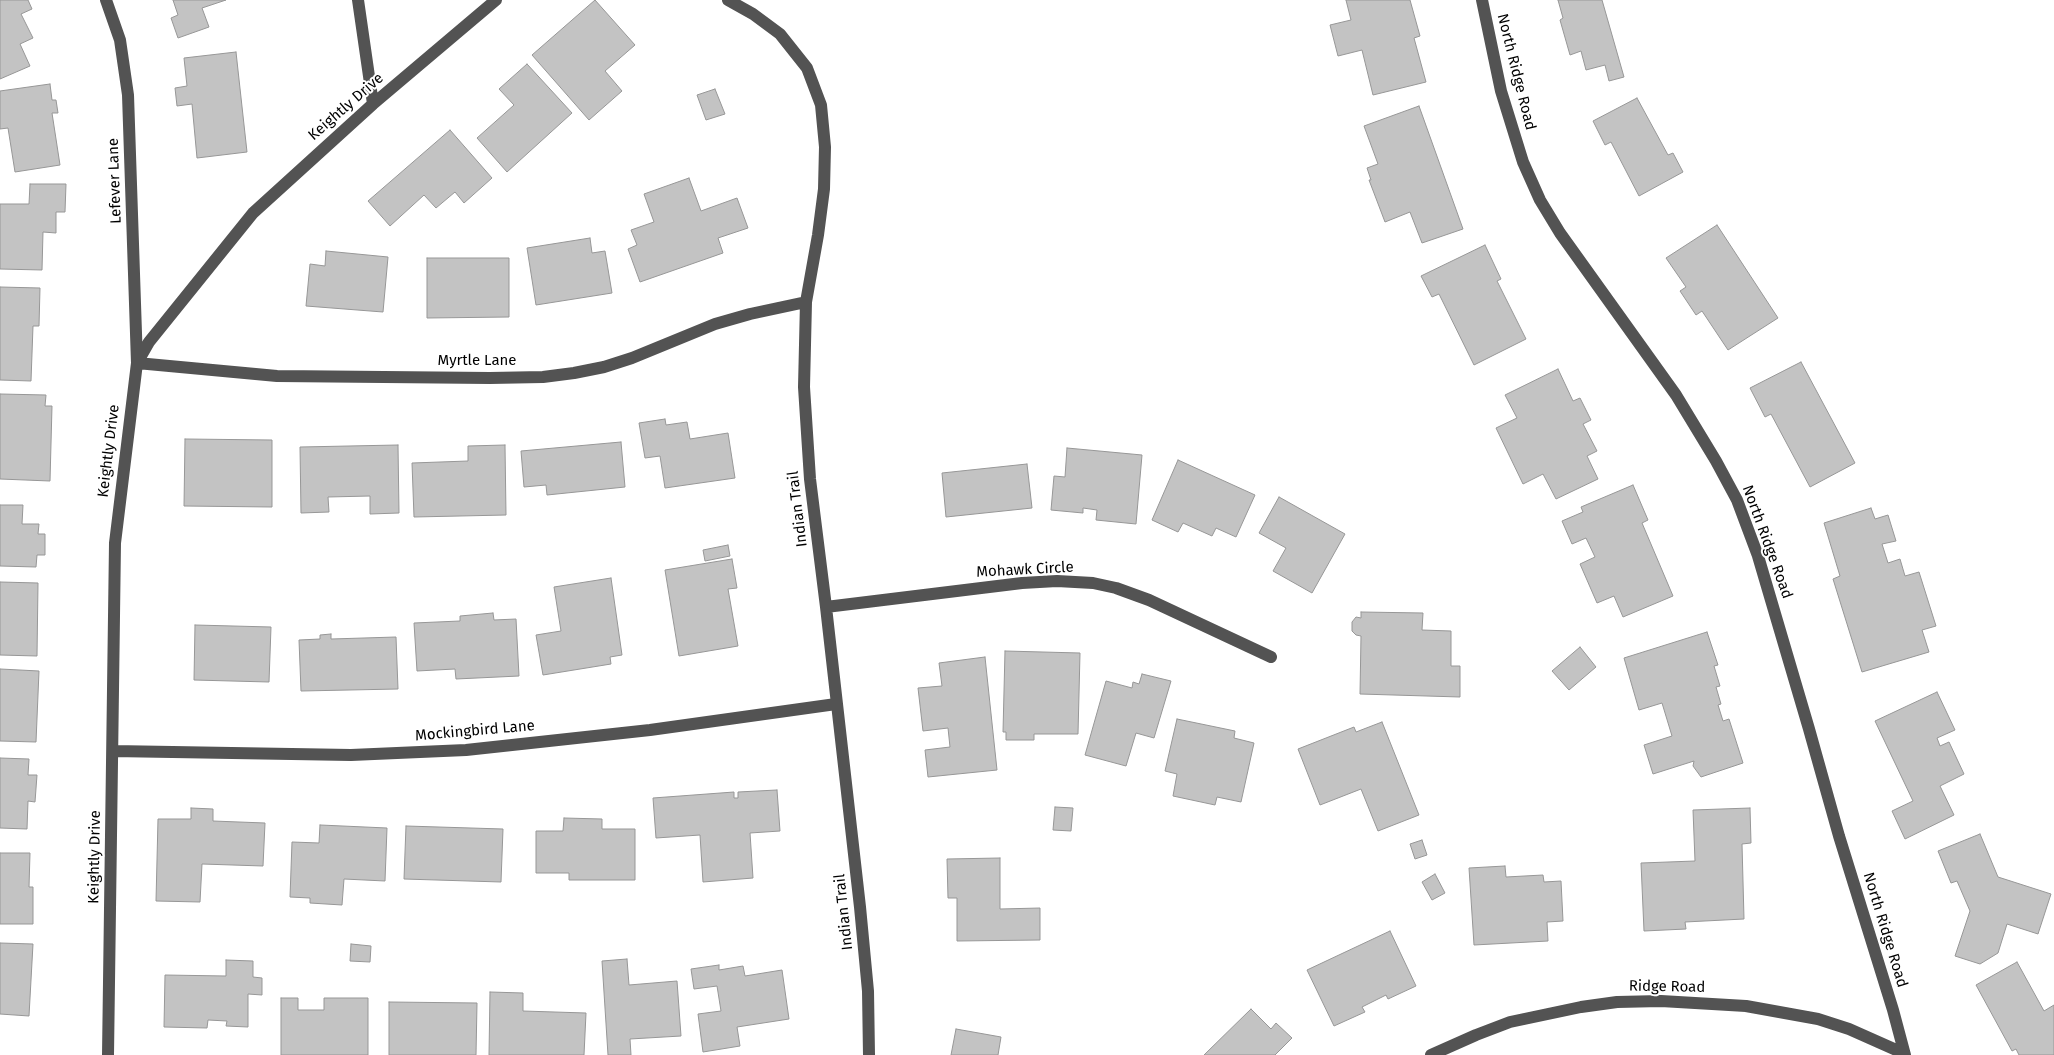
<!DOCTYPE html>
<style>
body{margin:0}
canvas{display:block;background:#fff}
</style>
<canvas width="2054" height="1055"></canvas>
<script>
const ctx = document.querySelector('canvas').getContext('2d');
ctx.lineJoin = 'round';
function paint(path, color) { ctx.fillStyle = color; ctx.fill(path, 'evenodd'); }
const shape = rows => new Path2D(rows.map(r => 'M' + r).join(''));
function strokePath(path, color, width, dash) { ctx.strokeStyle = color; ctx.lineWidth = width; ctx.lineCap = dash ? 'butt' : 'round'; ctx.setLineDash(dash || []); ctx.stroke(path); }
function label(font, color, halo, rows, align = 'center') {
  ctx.font = font + ' "Fira Sans",sans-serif'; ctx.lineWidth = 4; ctx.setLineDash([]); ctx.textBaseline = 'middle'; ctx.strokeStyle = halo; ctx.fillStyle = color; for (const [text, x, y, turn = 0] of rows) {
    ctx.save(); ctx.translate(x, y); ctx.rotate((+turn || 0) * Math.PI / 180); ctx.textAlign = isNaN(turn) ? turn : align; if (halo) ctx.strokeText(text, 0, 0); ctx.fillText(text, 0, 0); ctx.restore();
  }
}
const building = shape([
 [0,0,28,0,32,9,21,14,33,38,20,44,30,66,0,79,0,0],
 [173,0,226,0,202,8,209,27,178,38,171,18,178,15,173,0],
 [595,0,635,45,605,71,622,91,589,120,532,55,595,0],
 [1346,0,1410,0,1420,36,1414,38,1426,82,1373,95,1362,50,1338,56,1330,25,1351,20,1346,0],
 [1558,0,1602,0,1624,77,1609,81,1605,65,1586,70,1581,51,1570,55,1560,20,1563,18,1558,0],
 [236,52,247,152,197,158,192,104,177,106,175,88,187,86,184,58,236,52],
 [527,64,572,113,507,172,477,138,514,105,499,89,527,64],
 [50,84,52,100,56,100,58,113,52,113,60,165,15,172,8,128,0,129,0,91,50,84],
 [715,89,725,114,706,120,697,95,715,89],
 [1637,98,1668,155,1673,153,1683,172,1639,196,1611,142,1605,145,1593,121,1637,98],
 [1419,106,1463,229,1422,243,1410,212,1385,222,1369,180,1371,180,1367,168,1378,164,1364,126,1419,106],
 [450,130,492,178,464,203,455,192,436,208,424,195,390,226,368,201,450,130],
 [689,178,701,211,737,198,748,228,718,238,723,253,640,282,628,249,637,245,631,230,654,222,644,194,689,178],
 [30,184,66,184,65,212,56,212,56,233,43,232,42,270,0,269,0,204,29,204,30,184],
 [1717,225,1778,318,1728,350,1702,311,1696,315,1680,291,1686,287,1666,258,1717,225],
 [590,238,592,253,605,251,612,293,536,305,527,248,590,238],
 [1485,245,1501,279,1497,281,1526,339,1474,365,1439,294,1432,297,1421,276,1485,245],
 [326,251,388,257,383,312,306,306,310,264,325,266,326,251],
 [427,258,509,258,509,317,427,318,427,258],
 [0,287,40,288,39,326,33,326,31,381,0,380,0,287],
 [1801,362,1855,463,1810,487,1771,414,1765,417,1750,388,1801,362],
 [1558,369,1573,401,1580,398,1591,420,1583,424,1597,451,1587,456,1598,479,1556,499,1543,474,1523,484,1496,428,1517,418,1505,395,1558,369],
 [0,394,46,395,45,406,52,406,50,481,0,479,0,394],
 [665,419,666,425,687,422,690,439,728,433,735,478,665,488,660,456,645,458,639,423,665,419],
 [185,439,272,440,272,507,184,506,185,439],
 [621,442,625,487,547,495,546,485,524,487,521,451,621,442],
 [398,445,399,513,370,514,370,496,328,497,329,512,301,513,300,447,398,445],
 [505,445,506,515,414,517,412,463,468,461,468,446,505,445],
 [1067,448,1142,455,1136,524,1096,520,1097,510,1083,508,1083,513,1051,510,1054,476,1065,477,1067,448],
 [1178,460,1255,495,1236,537,1216,528,1212,536,1183,523,1178,532,1152,520,1178,460],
 [1027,464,1032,508,946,517,942,473,1027,464],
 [1633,485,1648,520,1642,523,1673,596,1623,617,1614,596,1597,603,1580,564,1595,557,1586,538,1572,544,1562,521,1583,512,1581,507,1633,485],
 [1279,497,1345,534,1312,593,1273,571,1286,548,1259,533,1279,497],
 [0,505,23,505,22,524,39,524,38,534,45,534,45,555,37,555,36,567,0,566,0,505],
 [1871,508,1875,519,1888,515,1896,541,1882,544,1888,563,1900,559,1905,576,1919,572,1936,626,1922,630,1929,652,1862,672,1833,579,1840,576,1824,523,1871,508],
 [728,545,730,556,705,561,703,550,728,545],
 [732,559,737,588,728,589,738,646,679,656,665,570,732,559],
 [611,578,622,655,610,657,611,664,543,675,536,635,561,631,554,587,611,578],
 [0,582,38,583,37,656,0,655,0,582],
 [1361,612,1423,613,1422,630,1451,631,1451,666,1460,666,1460,697,1360,694,1361,636,1356,635,1352,631,1352,622,1356,617,1361,618,1361,612],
 [493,613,494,620,516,619,519,676,456,679,455,669,417,671,414,623,460,621,460,616,493,613],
 [195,625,271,627,269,682,194,680,195,625],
 [1707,632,1718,665,1714,666,1720,686,1716,687,1721,704,1718,705,1723,721,1729,719,1743,763,1701,777,1693,766,1694,761,1653,774,1644,745,1672,736,1662,703,1639,710,1624,658,1707,632],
 [331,634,331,639,396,637,398,689,301,691,299,640,320,639,320,635,331,634],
 [1580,647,1596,667,1569,690,1552,671,1580,647],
 [1005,651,1080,653,1078,734,1034,734,1034,740,1006,740,1006,732,1003,732,1005,651],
 [985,657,997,770,928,777,925,750,950,747,948,728,923,731,918,688,942,686,939,663,985,657],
 [0,669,39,671,36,742,0,741,0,669],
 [1142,674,1171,681,1154,738,1136,733,1126,766,1085,755,1106,681,1132,688,1133,682,1139,684,1142,674],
 [1937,692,1955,730,1937,738,1940,746,1949,742,1964,774,1940,786,1954,815,1905,839,1892,811,1913,801,1875,721,1937,692],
 [1177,719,1235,731,1234,738,1254,743,1241,802,1217,797,1215,805,1173,796,1177,774,1165,771,1177,719],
 [1382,722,1419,815,1378,831,1361,789,1320,805,1298,749,1354,727,1356,732,1382,722],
 [0,758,29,759,28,775,37,775,35,802,28,801,27,829,0,828,0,758],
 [777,790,780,831,750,833,753,878,703,882,700,835,656,838,653,798,734,792,734,798,738,798,738,792,777,790],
 [1055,807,1073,808,1071,831,1053,830,1055,807],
 [191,808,213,809,213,821,265,823,263,866,202,864,200,902,156,901,158,819,191,819,191,808],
 [1750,808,1751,843,1742,844,1744,919,1685,922,1686,929,1644,931,1641,863,1695,861,1693,810,1750,808],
 [564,818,602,819,602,829,635,829,635,880,569,880,569,873,536,873,536,831,563,831,564,818],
 [320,825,387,828,385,881,344,879,342,905,310,903,310,898,290,897,292,842,319,843,320,825],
 [406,826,503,829,501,882,404,879,406,826],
 [1980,834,1998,877,2051,894,2038,934,2007,924,1998,953,1980,964,1955,956,1970,911,1957,881,1951,883,1938,851,1980,834],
 [1422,840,1427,855,1415,859,1410,844,1422,840],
 [0,853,30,853,29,887,33,887,33,924,0,924,0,853],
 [1000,858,1000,909,1040,908,1040,940,957,941,957,898,948,898,947,859,1000,858],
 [1505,866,1506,877,1543,875,1544,882,1561,881,1563,921,1547,922,1548,941,1474,945,1469,868,1505,866],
 [1435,874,1445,893,1432,900,1422,882,1435,874],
 [1390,931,1416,986,1388,999,1386,995,1362,1007,1365,1012,1334,1026,1307,970,1390,931],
 [0,943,33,944,29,1016,0,1014,0,943],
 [351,944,371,946,370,962,350,961,351,944],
 [627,959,629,985,677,981,681,1036,630,1039,631,1055,608,1055,602,961,627,959],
 [226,960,253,961,253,977,262,978,262,995,248,994,248,1027,226,1026,227,1021,208,1020,207,1028,164,1027,165,975,226,976,226,960],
 [2017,962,2044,1011,2054,1005,2054,1055,2019,1055,2016,1049,2012,1051,1976,985,2017,962],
 [719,965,719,970,743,966,745,976,782,970,789,1019,737,1027,740,1046,703,1052,698,1014,721,1011,717,986,694,989,691,969,719,965],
 [490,992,523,993,523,1011,586,1013,584,1055,489,1055,490,992],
 [281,998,298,998,298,1010,324,1010,324,998,368,998,368,1055,281,1055,281,998],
 [389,1002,477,1003,476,1055,389,1055,389,1002],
 [1251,1009,1271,1029,1276,1023,1292,1038,1275,1055,1204,1055,1251,1009],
 [956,1029,1001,1037,998,1055,951,1055,956,1029]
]);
paint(building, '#c3c3c3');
strokePath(building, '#979797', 1);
strokePath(shape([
 [106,0,120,40,128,95,137,363,277,376,490,378,543,377,574,373,604,367,632,358,715,324,750,314,806,302],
 [358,0,373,104],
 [728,0,753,14,780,34,807,68,821,105,825,147,824,189,818,235,806,302,804,387,810,479,826,607,860,907,868,991,869,1055],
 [1482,0,1501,91,1523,162,1540,200,1560,233,1676,395,1716,461,1737,500,1758,556,1809,729,1839,836,1893,1010,1905,1055],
 [826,607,1022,583,1057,581,1093,583,1116,588,1149,600,1271,657],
 [113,751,351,755,466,750,650,730,836,704],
 [108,1055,115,543,137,363,149,342,253,213,373,104,496,0],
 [1431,1055,1476,1035,1510,1022,1581,1007,1617,1002,1661,1001,1746,1006,1818,1019,1849,1029,1903,1053]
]), '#535353', 12);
label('15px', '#000', '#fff', [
 ["North Ridge Road",1516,72,76],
 ["Keightly Drive",346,107,-41],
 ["Lefever Lane",115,181,-92],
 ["Myrtle Lane",477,361],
 ["Keightly Drive",109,451,-83],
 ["Indian Trail",798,509,-97],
 ["North Ridge Road",1767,542,70],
 ["Mohawk Circle",1025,570,-3],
 ["Mockingbird Lane",475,731,-5],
 ["Keightly Drive",95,857,-89],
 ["Indian Trail",844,912,-96],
 ["North Ridge Road",1885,930,73],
 ["Ridge Road",1667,987,1]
]);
</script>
